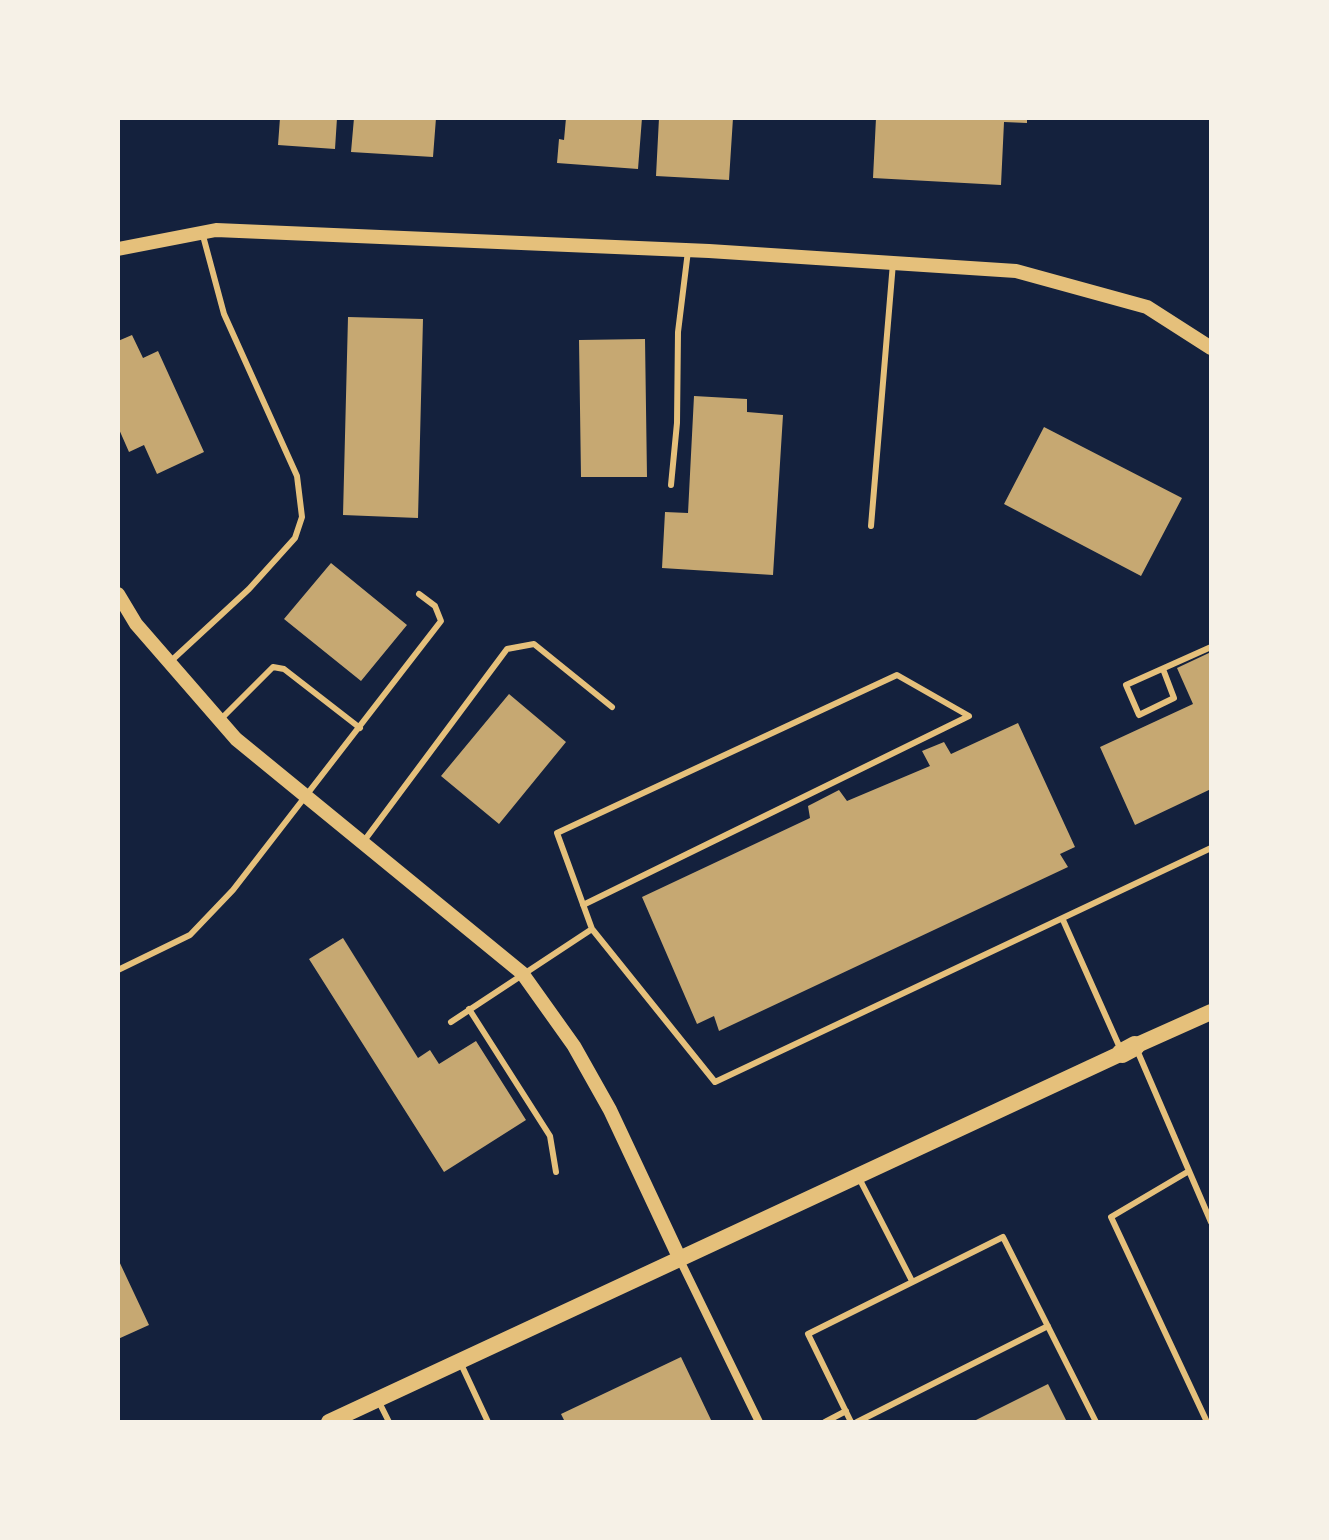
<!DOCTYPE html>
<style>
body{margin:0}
#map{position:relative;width:1329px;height:1540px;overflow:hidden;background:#14213d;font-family:"Archivo Narrow",sans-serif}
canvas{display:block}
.frame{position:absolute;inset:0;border:120px solid #f6f1e7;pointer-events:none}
</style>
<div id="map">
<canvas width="1329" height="1540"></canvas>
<div class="frame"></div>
</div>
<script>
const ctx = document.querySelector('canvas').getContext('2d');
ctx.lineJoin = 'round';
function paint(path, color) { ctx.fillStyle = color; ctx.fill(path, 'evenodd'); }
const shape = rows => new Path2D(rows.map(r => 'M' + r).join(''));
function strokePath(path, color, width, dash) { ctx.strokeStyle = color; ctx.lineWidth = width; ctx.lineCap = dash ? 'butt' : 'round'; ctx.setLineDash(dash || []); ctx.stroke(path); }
paint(shape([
 [280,118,337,118,335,149,278,145],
 [354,118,436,118,433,157,351,152],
 [566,118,642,118,638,169,557,163,559,139,564,140],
 [659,118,733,118,729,180,656,176],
 [876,118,1027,118,1027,123,1004,122,1001,185,873,178],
 [348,317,423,319,418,518,343,515],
 [132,335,143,358,158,351,204,452,157,474,144,445,129,452,118,427,118,341],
 [645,339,647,477,581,477,579,340],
 [694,396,747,399,747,412,783,415,773,575,662,568,665,512,688,513],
 [1044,427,1182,498,1141,576,1004,504],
 [331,563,407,625,361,681,284,619],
 [1211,652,1211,789,1135,825,1100,747,1193,704,1177,668],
 [509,694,566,742,499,824,441,776],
 [1018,723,1075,847,1060,854,1068,867,719,1031,714,1016,697,1024,642,897,810,818,808,806,839,790,847,801,930,766,922,751,944,742,951,754],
 [343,938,418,1058,430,1050,439,1064,476,1041,526,1120,444,1172,309,959],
 [118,1259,149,1325,118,1339],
 [681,1357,712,1422,565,1422,561,1414],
 [1048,1384,1067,1422,972,1422]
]), '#c6a872');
strokePath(shape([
 [671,485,677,423,678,332,688,251],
 [871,526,893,263],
 [171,661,249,589,295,538,302,517,297,476,224,314,202,232],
 [1163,669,1174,698,1139,715,1126,685,1211,647],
 [221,719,273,667,284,669,360,728],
 [364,841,507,649,534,644,612,707],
 [583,905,969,716,897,675,557,833,592,929],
 [1063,920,1120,1048],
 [118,970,190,935,233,890,441,621,435,606,419,594],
 [469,1009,550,1136,556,1172],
 [451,1022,592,929,715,1082,1211,848],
 [1137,1050,1211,1222],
 [1189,1171,1111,1217,1207,1422],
 [859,1178,912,1281],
 [461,1364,488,1422],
 [379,1402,389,1422],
 [825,1422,846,1411],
 [851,1422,808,1334,1003,1237,1096,1422],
 [857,1422,1048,1326]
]), '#e5c07b', 6);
strokePath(shape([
 [679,1258,759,1422]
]), '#e5c07b', 8);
strokePath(shape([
 [118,249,216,230,709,251,1016,271,1147,307,1211,348],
 [118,594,136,624,236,739,522,973,574,1046,610,1110,679,1257]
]), '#e5c07b', 14);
strokePath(shape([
 [1135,1046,1211,1012],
 [329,1422,1122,1053]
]), '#e5c07b', 16);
strokePath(shape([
 [1122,1053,1135,1046]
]), '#e5c07b', 20);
</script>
